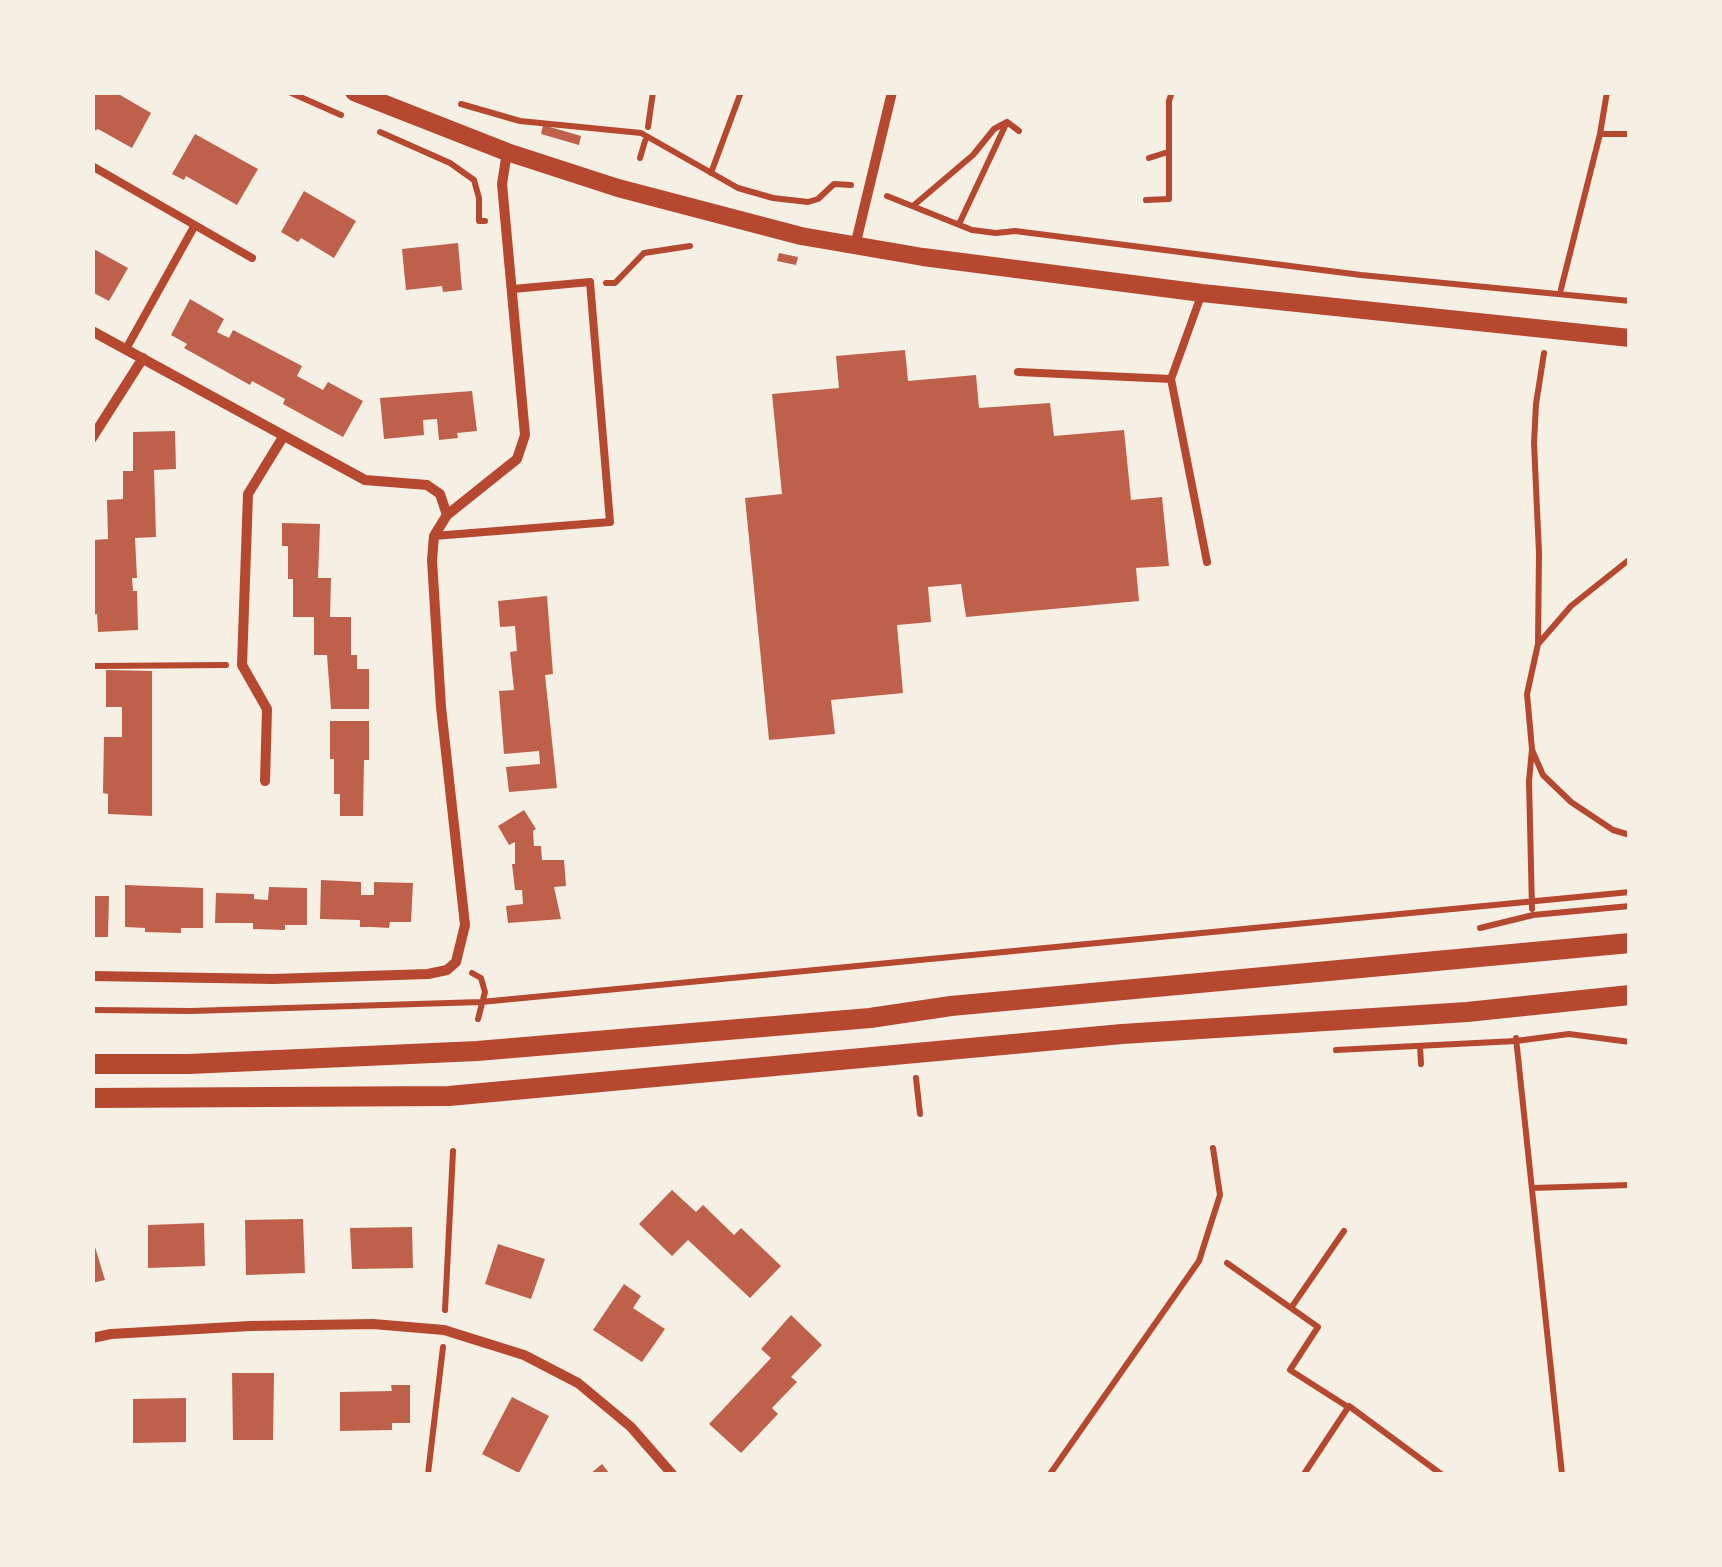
<!DOCTYPE html>
<style>
body{margin:0}
#map{position:relative;width:1722px;height:1567px;overflow:hidden;background:#f6efe4;font-family:"PT Sans Narrow",sans-serif}
canvas{display:block}
.frame{position:absolute;inset:0;border:95px solid #f6efe4;pointer-events:none}
</style>
<div id="map">
<canvas width="1722" height="1567"></canvas>
<div class="frame"></div>
</div>
<script>
const ctx = document.querySelector('canvas').getContext('2d');
ctx.lineJoin = 'round';
function paint(path, color) { ctx.fillStyle = color; ctx.fill(path, 'evenodd'); }
const shape = rows => new Path2D(rows.map(r => 'M' + r).join(''));
function strokePath(path, color, width, dash) { ctx.strokeStyle = color; ctx.lineWidth = width; ctx.lineCap = dash ? 'butt' : 'round'; ctx.setLineDash(dash || []); ctx.stroke(path); }
paint(shape([
 [96,92,115,92,151,113,132,148,98,129,92,132,92,99],
 [543,125,581,136,579,145,541,134],
 [195,134,258,169,237,205,186,176,184,180,172,174],
 [304,191,356,221,334,258,301,238,298,242,281,232],
 [458,243,462,290,443,292,442,286,406,290,402,249],
 [92,248,128,268,109,301,92,292],
 [779,253,798,257,796,265,777,261],
 [190,299,224,319,217,332,229,338,233,330,302,366,297,376,323,390,328,382,363,401,343,437,283,404,285,399,252,381,250,385,184,348,187,344,171,335],
 [905,350,908,381,976,375,979,408,1050,403,1054,436,1124,430,1131,500,1162,497,1169,566,1136,568,1139,601,966,617,961,584,928,587,931,622,897,625,903,693,831,700,835,734,769,740,745,498,782,494,772,394,839,388,836,356],
 [472,391,477,431,457,433,458,438,439,440,437,419,423,420,424,435,384,439,380,398],
 [175,431,176,469,154,470,156,537,135,538,137,578,132,578,133,591,137,591,138,630,98,632,97,614,92,615,94,540,108,539,107,500,123,499,123,471,133,471,133,432],
 [282,523,320,524,318,578,331,578,330,617,351,617,351,655,357,655,357,669,369,669,369,709,331,709,327,655,314,655,314,617,293,617,293,579,288,579,288,546,282,546],
 [547,596,553,674,545,675,557,788,509,792,506,767,540,764,539,751,504,754,499,691,514,690,510,652,517,651,515,626,500,627,498,601],
 [106,670,152,671,152,816,108,814,108,794,103,793,104,737,122,737,122,707,106,707],
 [330,721,369,721,369,760,364,760,363,816,340,816,340,794,334,794,334,759,330,759],
 [524,810,536,829,533,831,534,846,541,846,542,860,564,860,566,886,554,887,561,919,508,923,506,906,523,904,522,890,515,890,512,864,515,864,515,842,509,845,498,826],
 [321,880,361,882,361,895,374,895,374,882,413,883,411,922,390,922,389,928,373,927,360,927,360,920,320,919],
 [125,885,203,888,203,928,181,928,181,933,145,932,145,928,125,927],
 [269,887,307,888,307,925,285,925,285,930,253,929,253,923,215,923,216,893,254,894,254,899,268,900],
 [92,896,109,896,108,937,92,937],
 [672,1190,696,1212,703,1205,734,1235,741,1228,781,1266,750,1298,688,1240,672,1256,639,1224],
 [303,1219,305,1273,246,1275,245,1220],
 [204,1223,205,1266,148,1268,148,1225],
 [412,1227,413,1268,352,1269,350,1228],
 [92,1237,105,1280,92,1283],
 [498,1244,545,1259,531,1299,485,1284],
 [624,1284,641,1296,633,1308,665,1329,642,1362,593,1330],
 [791,1315,822,1345,791,1377,797,1382,772,1408,778,1414,741,1453,709,1424,771,1358,761,1349],
 [232,1373,274,1373,273,1440,233,1440],
 [391,1385,410,1385,410,1423,392,1423,392,1430,340,1431,340,1392,392,1391],
 [512,1397,549,1416,519,1473,482,1454],
 [186,1398,186,1442,133,1443,133,1399],
 [602,1464,610,1474,590,1474]
]), '#bf614a');
strokePath(shape([
 [289,92,341,115],
 [1542,92,1572,92],
 [461,104,520,121,641,133,738,188,773,198,808,202,818,199,834,184,851,185],
 [648,127,653,92],
 [380,132,450,163,474,180,479,198,479,221,485,221],
 [1600,134,1630,134],
 [640,158,645,141],
 [1149,158,1168,152],
 [711,173,741,92],
 [887,196,972,230,996,233,1015,231,1361,275,1630,301],
 [1146,200,1169,199,1169,101,1172,92],
 [913,206,973,155,994,129,1007,122],
 [960,222,1007,122,1019,131],
 [606,283,615,283,644,253,690,246],
 [1561,289,1600,134,1607,92],
 [1539,643,1571,606,1630,559],
 [92,666,226,665],
 [1532,750,1543,775,1571,802,1613,830,1630,835],
 [1532,909,1529,781,1532,749,1527,694,1538,644,1539,553,1534,443,1536,404,1544,353],
 [1480,928,1533,915,1630,906],
 [472,973,481,978,485,992,478,1019],
 [92,1010,191,1011,481,1002,1630,892],
 [1516,1038,1562,1474],
 [1420,1046,1421,1064],
 [1336,1050,1516,1041,1569,1034,1630,1042],
 [916,1078,920,1114],
 [1532,1188,1630,1185],
 [1227,1263,1318,1327,1290,1370,1348,1407],
 [1291,1308,1344,1231],
 [445,1310,453,1151],
 [428,1474,443,1347],
 [1050,1474,1199,1261,1220,1195,1213,1148],
 [1304,1474,1349,1406,1441,1474]
]), '#b5482f', 6);
strokePath(shape([
 [92,166,252,258],
 [1202,293,1171,379,1207,562],
 [126,349,195,225],
 [1018,372,1171,379],
 [434,536,610,522,590,282,513,289]
]), '#b5482f', 8);
strokePath(shape([
 [855,246,892,92],
 [92,331,365,480,427,485,440,494,447,515,434,536,432,560,441,707,465,925,456,962,447,970,428,974,273,979,92,976],
 [92,438,143,358],
 [447,515,517,459,525,435,502,184,507,152],
 [265,781,267,709,242,665,248,494,283,437],
 [92,1338,111,1334,250,1326,373,1324,444,1330,524,1355,578,1383,631,1427,672,1474]
]), '#b5482f', 10);
strokePath(shape([
 [354,92,507,152,618,188,801,236,923,257,1202,293,1630,338]
]), '#b5482f', 18);
strokePath(shape([
 [92,1064,189,1064,477,1051,870,1018,951,1006,1630,943],
 [92,1098,449,1096,1122,1034,1467,1012,1630,995]
]), '#b5482f', 20);
</script>
